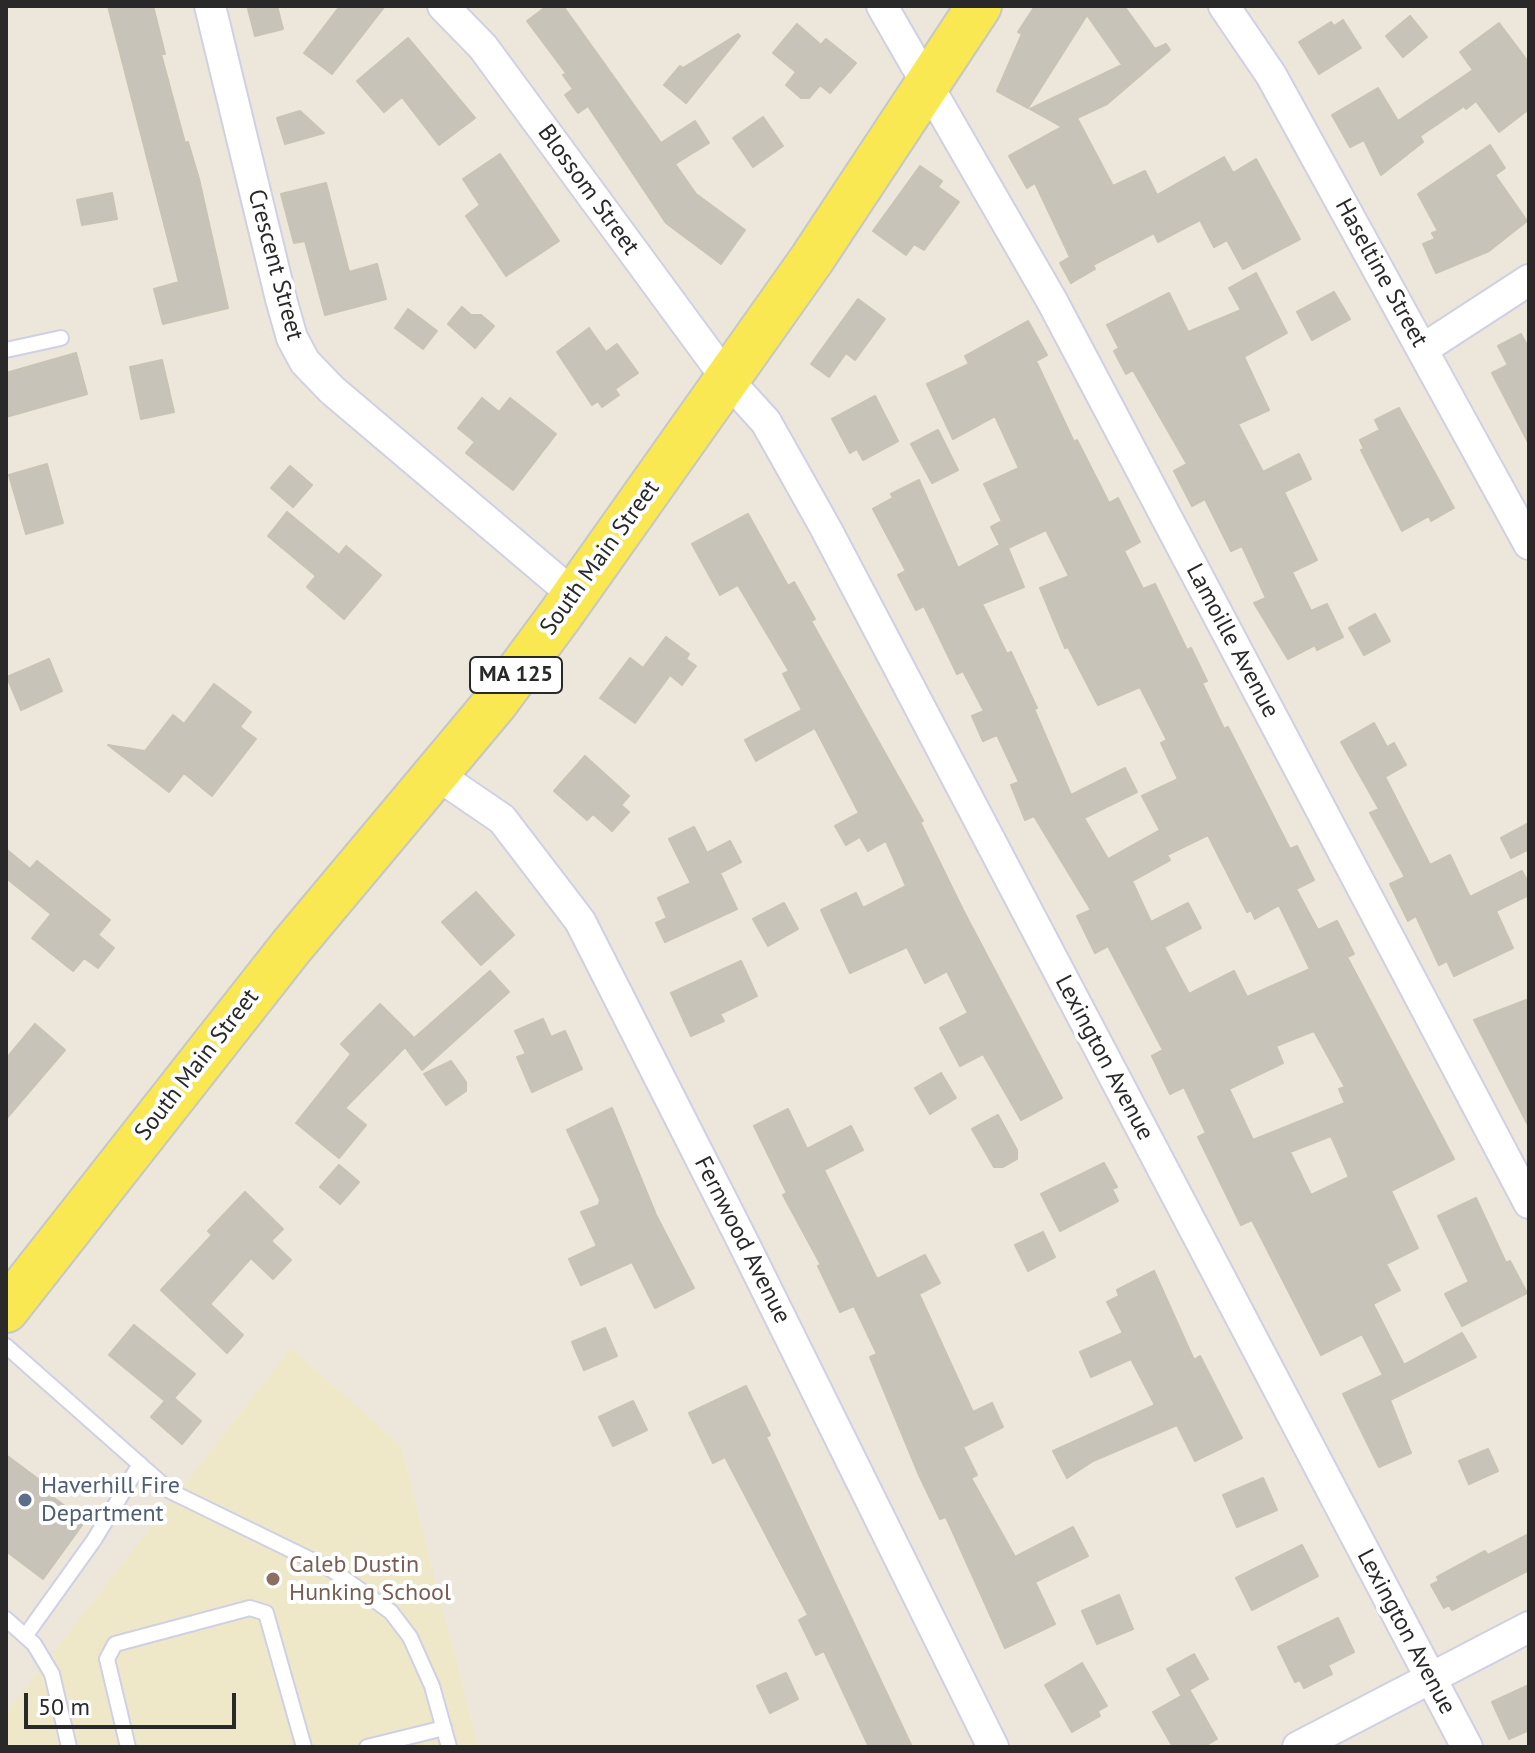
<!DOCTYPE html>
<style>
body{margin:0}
#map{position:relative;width:1535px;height:1753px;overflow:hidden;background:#ece7da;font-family:"PT Sans",sans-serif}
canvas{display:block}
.frame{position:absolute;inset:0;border:8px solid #292929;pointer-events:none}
.scale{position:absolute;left:24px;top:1693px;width:212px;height:36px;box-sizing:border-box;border:4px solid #292929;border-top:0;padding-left:10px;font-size:24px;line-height:28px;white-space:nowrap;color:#292929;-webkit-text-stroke:6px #fff;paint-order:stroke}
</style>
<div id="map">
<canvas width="1535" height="1753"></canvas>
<div class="frame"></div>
<div class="scale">50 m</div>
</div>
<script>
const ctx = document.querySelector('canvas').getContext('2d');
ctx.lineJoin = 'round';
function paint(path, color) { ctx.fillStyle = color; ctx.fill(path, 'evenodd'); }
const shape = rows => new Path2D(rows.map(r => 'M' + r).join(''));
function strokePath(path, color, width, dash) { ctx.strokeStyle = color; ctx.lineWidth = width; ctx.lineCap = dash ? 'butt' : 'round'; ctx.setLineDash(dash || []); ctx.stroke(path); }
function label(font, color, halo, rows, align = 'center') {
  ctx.font = font + ' "PT Sans",sans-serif'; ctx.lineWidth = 8; ctx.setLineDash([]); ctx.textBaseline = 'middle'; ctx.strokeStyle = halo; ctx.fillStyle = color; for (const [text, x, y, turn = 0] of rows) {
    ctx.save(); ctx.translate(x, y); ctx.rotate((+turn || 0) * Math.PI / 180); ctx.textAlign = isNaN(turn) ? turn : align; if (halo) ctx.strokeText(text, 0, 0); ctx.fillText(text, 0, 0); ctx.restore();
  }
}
paint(shape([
 [291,1348,401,1446,478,1747,6,1747,6,1713]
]), '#efe8c8');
const building = shape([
 [108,6,153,6,165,54,161,54,185,143,188,142,199,179,228,308,163,324,154,289,179,282,108,6],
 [261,6,277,6,283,29,255,36,248,9,261,6],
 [340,6,385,6,332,74,304,53,340,6],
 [547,6,563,6,661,143,695,121,709,143,675,164,696,194,745,230,721,264,666,223,588,106,578,113,565,95,573,89,563,75,566,73,527,21,547,6],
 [1035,6,1124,6,1155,49,1166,44,1170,50,1107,104,1077,118,1113,186,1145,171,1157,195,1224,157,1233,173,1256,159,1300,239,1243,269,1227,240,1214,247,1200,220,1158,242,1154,233,1093,265,1095,269,1071,283,1060,263,1070,257,1035,183,1027,188,1009,156,1062,127,1030,109,1122,65,1087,15,1028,108,997,91,1022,34,1018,32,1035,6],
 [1410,16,1427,37,1403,57,1386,36,1410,16],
 [1343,20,1361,48,1319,74,1299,42,1331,22,1334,26,1343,20],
 [1499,23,1529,63,1529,109,1499,132,1476,101,1466,109,1464,106,1420,136,1423,142,1381,175,1364,140,1350,147,1332,115,1378,88,1398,121,1473,70,1460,52,1499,23],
 [797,24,821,45,826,39,856,63,830,93,820,85,809,98,801,98,786,85,796,72,773,53,797,24],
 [738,34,740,36,686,103,664,85,680,66,683,68,738,34],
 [408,38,475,118,439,145,402,97,384,112,357,81,408,38],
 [300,111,324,133,285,144,277,118,300,111],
 [763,117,783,146,753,167,733,138,763,117],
 [1490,145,1505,168,1495,175,1527,221,1489,251,1436,273,1423,244,1435,239,1432,233,1438,231,1418,194,1490,145],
 [500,154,559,241,506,276,466,216,480,205,463,179,500,154],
 [920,166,942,181,938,187,959,202,924,250,914,244,906,255,873,231,920,166],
 [326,183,349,272,377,264,386,299,325,315,305,241,294,243,281,194,326,183],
 [112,193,117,219,82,225,77,200,112,193],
 [1256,273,1287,333,1244,357,1269,410,1238,424,1263,472,1299,454,1311,479,1284,492,1317,560,1292,572,1311,611,1327,604,1343,637,1317,650,1315,645,1288,659,1254,603,1266,598,1242,546,1231,551,1205,499,1192,506,1174,471,1187,464,1133,370,1126,374,1114,351,1119,348,1107,325,1169,293,1188,332,1241,310,1229,288,1256,273],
 [1334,292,1350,319,1312,340,1297,312,1334,292],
 [858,299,885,319,855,360,846,353,829,377,811,364,858,299],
 [462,307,471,315,481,315,494,326,475,348,448,324,462,307],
 [408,309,437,331,423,349,395,328,408,309],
 [1028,321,1047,355,1036,361,1074,442,1077,440,1109,503,1118,498,1140,542,1124,551,1143,589,1155,584,1187,650,1191,648,1207,681,1202,683,1224,729,1228,727,1290,849,1297,846,1314,880,1296,889,1318,930,1337,921,1354,954,1347,957,1454,1159,1391,1191,1418,1248,1386,1264,1400,1290,1373,1304,1404,1365,1462,1333,1476,1357,1390,1400,1411,1453,1379,1467,1343,1394,1383,1375,1362,1334,1321,1355,1252,1220,1241,1225,1198,1137,1206,1133,1184,1087,1170,1094,1152,1056,1163,1050,1108,946,1095,953,1077,916,1091,910,1034,816,1025,820,1011,785,1019,782,997,735,983,741,972,716,984,711,963,671,957,674,924,606,916,610,898,575,906,571,873,509,893,498,891,494,919,480,958,568,1000,545,991,527,1002,521,984,484,1019,468,995,416,953,439,927,384,969,364,965,356,1028,321],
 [1046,530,1069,576,1040,588,1065,648,1068,647,1098,705,1140,687,1167,740,1161,743,1178,779,1142,796,1160,830,1108,859,1084,818,1137,792,1125,768,1071,795,1034,709,1037,708,1011,652,1007,654,982,604,1024,587,1008,548,1046,530],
 [1208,835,1247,912,1251,910,1255,919,1279,905,1310,969,1247,997,1234,971,1189,994,1164,947,1201,928,1188,903,1151,922,1132,881,1170,860,1167,855,1208,835],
 [1314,1031,1345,1087,1339,1089,1345,1103,1253,1140,1229,1089,1283,1063,1276,1046,1314,1031],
 [1331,1136,1349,1177,1311,1195,1290,1152,1331,1136],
 [589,328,606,352,617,344,638,373,615,389,619,395,602,407,598,401,592,405,557,352,589,328],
 [1521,334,1529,349,1529,444,1492,373,1508,365,1498,346,1521,334],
 [76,353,87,394,6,417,6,373,76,353],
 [162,360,174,412,141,419,130,367,162,360],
 [875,396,898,441,863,460,857,449,850,453,832,419,875,396],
 [482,398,499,412,510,398,556,434,513,490,466,453,475,442,458,428,482,398],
 [1399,408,1454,508,1431,521,1429,516,1402,531,1361,450,1364,449,1360,440,1380,430,1375,420,1399,408],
 [938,430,958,470,932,483,911,444,938,430],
 [47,464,63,523,26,534,9,475,47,464],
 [290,466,312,485,293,507,271,488,290,466],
 [287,512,339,555,346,546,381,575,344,619,307,587,316,576,268,536,287,512],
 [748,514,788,586,794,582,815,619,811,621,923,821,920,822,963,910,1062,1098,1021,1120,983,1054,960,1066,940,1028,968,1013,947,971,925,983,907,947,850,973,821,910,856,893,863,908,906,886,886,841,868,851,860,837,846,845,835,826,859,813,815,728,756,761,745,740,802,710,783,674,789,671,738,585,720,595,692,544,748,514],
 [1375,614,1390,641,1364,655,1349,628,1375,614],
 [666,637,689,654,686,659,696,666,682,685,670,675,635,723,600,698,630,658,643,668,666,637],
 [49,659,62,691,21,710,7,677,49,659],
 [214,684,251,712,240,727,256,739,212,796,184,773,169,792,108,745,145,751,173,715,184,724,214,684],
 [1374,723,1387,747,1394,743,1406,765,1385,777,1430,865,1450,855,1470,897,1522,871,1529,884,1529,895,1496,911,1513,948,1454,976,1447,961,1439,965,1416,916,1408,921,1390,884,1405,877,1370,813,1379,809,1341,742,1374,723],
 [585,756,629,796,621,805,629,812,612,831,593,814,587,820,554,791,585,756],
 [1529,823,1529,849,1511,858,1501,838,1529,823],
 [694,827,707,853,730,841,741,862,720,873,737,909,665,942,656,923,667,918,658,898,691,883,669,839,694,827],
 [6,849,30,869,37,861,110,920,98,935,114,948,98,968,84,958,73,971,32,938,51,914,6,878,6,849],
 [476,892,514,935,481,965,442,922,476,892],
 [784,903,798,929,768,946,753,919,784,903],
 [741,961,757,996,720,1014,724,1021,691,1036,671,993,741,961],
 [490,971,509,992,422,1070,405,1047,345,1108,366,1125,339,1158,296,1123,351,1054,341,1044,380,1004,414,1038,411,1041,490,971],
 [1529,999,1529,1127,1474,1020,1529,999],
 [543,1019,551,1037,565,1031,582,1069,532,1092,517,1057,526,1054,515,1031,543,1019],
 [35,1024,65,1050,6,1119,6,1059,35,1024],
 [451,1061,466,1082,466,1091,446,1105,424,1074,451,1061],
 [941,1073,956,1098,930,1114,915,1088,941,1073],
 [612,1108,656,1215,694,1288,655,1308,632,1262,581,1285,569,1259,597,1246,581,1212,599,1205,600,1200,567,1130,612,1108],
 [788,1109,807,1149,851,1126,863,1150,824,1170,877,1279,925,1255,940,1283,919,1294,973,1412,992,1403,1003,1427,963,1447,977,1475,971,1478,1015,1557,1073,1527,1088,1556,1035,1582,1055,1624,1005,1648,946,1517,940,1519,919,1475,870,1357,877,1354,854,1306,840,1312,818,1266,821,1265,783,1195,787,1193,754,1126,788,1109],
 [998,1115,1017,1150,1017,1159,1003,1167,994,1167,972,1129,998,1115],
 [1104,1163,1117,1187,1112,1189,1118,1201,1060,1231,1041,1194,1104,1163],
 [339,1165,359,1182,340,1204,320,1187,339,1165],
 [245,1192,283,1229,271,1241,291,1260,273,1279,251,1258,210,1304,243,1335,227,1353,161,1290,212,1235,208,1231,245,1192],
 [1476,1198,1506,1263,1510,1261,1527,1293,1462,1326,1445,1294,1469,1282,1438,1216,1476,1198],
 [1043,1232,1055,1257,1028,1271,1015,1245,1043,1232],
 [1154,1271,1194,1360,1200,1356,1242,1438,1195,1461,1177,1425,1093,1461,1067,1478,1053,1451,1155,1405,1131,1359,1091,1377,1080,1352,1123,1333,1107,1302,1119,1296,1117,1290,1154,1271],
 [134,1325,195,1374,174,1398,201,1421,182,1444,151,1417,165,1401,109,1355,134,1325],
 [605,1328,617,1356,584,1370,572,1342,605,1328],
 [746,1386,770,1435,766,1437,912,1747,869,1747,824,1651,816,1655,799,1620,808,1615,725,1457,713,1463,689,1413,746,1386],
 [633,1401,647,1430,613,1446,599,1417,633,1401],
 [1488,1449,1498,1471,1469,1484,1459,1461,1488,1449],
 [6,1455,53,1490,50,1495,85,1521,43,1579,6,1551,6,1455],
 [1263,1478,1277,1510,1237,1527,1223,1495,1263,1478],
 [1529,1534,1529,1570,1452,1610,1449,1605,1444,1608,1431,1585,1439,1581,1437,1577,1485,1551,1488,1555,1529,1534],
 [1302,1545,1318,1576,1252,1610,1236,1578,1302,1545],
 [1119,1595,1133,1629,1097,1644,1082,1611,1119,1595],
 [1338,1618,1354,1652,1328,1665,1332,1674,1304,1688,1300,1680,1295,1682,1278,1647,1338,1618],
 [1194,1654,1208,1679,1181,1695,1167,1669,1194,1654],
 [1082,1663,1107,1706,1098,1711,1100,1716,1072,1732,1045,1685,1082,1663],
 [786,1673,798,1699,770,1713,757,1686,786,1673],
 [1529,1685,1529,1730,1509,1739,1492,1702,1529,1685],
 [1190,1691,1217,1739,1203,1747,1173,1747,1153,1712,1190,1691]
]);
paint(building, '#c7c3b9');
strokePath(building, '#c8c3b3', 2);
const lane = shape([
 [6,350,61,338],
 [6,1346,170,1491,332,1570,391,1612,410,1637,432,1686,449,1747],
 [6,1619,34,1644,52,1674,69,1747],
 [26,1635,94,1540,140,1464],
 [128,1747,107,1659,115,1644,250,1608,266,1613,304,1747],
 [367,1747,444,1728]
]);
const street = shape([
 [210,6,281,299,292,338,305,362,332,390,574,595],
 [443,6,483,47,727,379,766,422,825,527,1467,1747],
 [882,6,1052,301,1529,1203],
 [1224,6,1271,75,1529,544],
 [1423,349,1529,280],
 [436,774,502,819,580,921,743,1242,993,1747],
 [1298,1747,1529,1627]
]);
const primary = shape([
 [6,1310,291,947,496,702,561,614,812,259,979,6]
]);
strokePath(lane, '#cfd0e3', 18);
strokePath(street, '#cfd0e3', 34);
strokePath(primary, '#c7c7c7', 48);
strokePath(lane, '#fff', 14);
strokePath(street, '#fff', 30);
strokePath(primary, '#f9e852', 44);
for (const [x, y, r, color] of [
 [25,1500,8,"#5c6f8a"],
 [273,1579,8,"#8d6e63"]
]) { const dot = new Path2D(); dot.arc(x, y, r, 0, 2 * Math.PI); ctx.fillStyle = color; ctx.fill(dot); strokePath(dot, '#fff', 3); }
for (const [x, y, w] of [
 [516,675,92]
]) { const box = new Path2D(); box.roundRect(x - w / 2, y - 18, w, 36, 6); ctx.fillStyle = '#fff'; ctx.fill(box); strokePath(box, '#292929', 2); }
label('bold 22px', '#292929', null, [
 ["MA 125",516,675]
]);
label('24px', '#292929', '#fff', [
 ["Blossom Street",588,190,54],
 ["Crescent Street",275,265,75],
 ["Haseltine Street",1381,273,61],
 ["South Main Street",600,558,-54],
 ["Lamoille Avenue",1232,641,62],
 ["Lexington Avenue",1104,1058,62],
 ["South Main Street",197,1065,-52],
 ["Fernwood Avenue",742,1240,63],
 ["Lexington Avenue",1406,1632,62]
]);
label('24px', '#4e5e75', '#fff', [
 ["Haverhill Fire",41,1486],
 ["Department",41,1514]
], 'left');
label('24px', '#785e54', '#fff', [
 ["Caleb Dustin",289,1565],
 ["Hunking School",289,1593]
], 'left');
</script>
